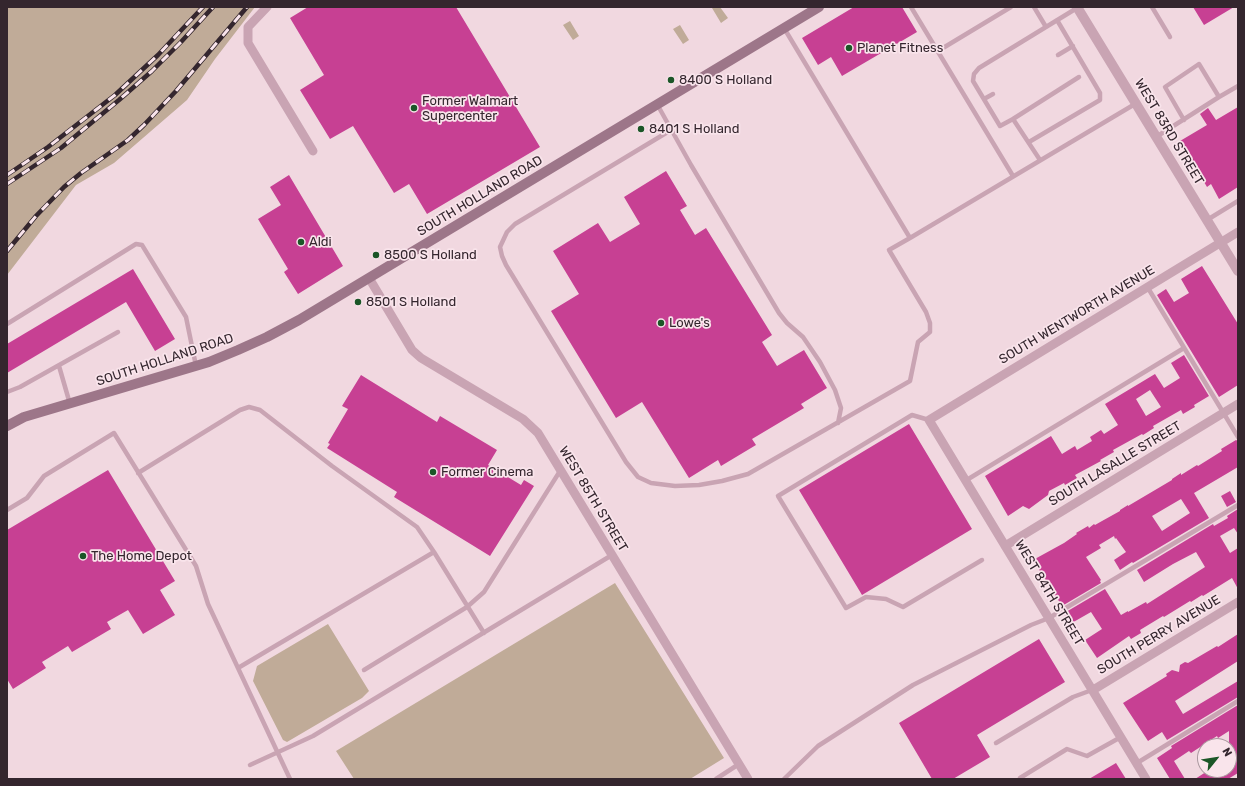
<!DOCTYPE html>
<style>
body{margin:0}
#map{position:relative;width:1245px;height:786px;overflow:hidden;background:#f1d8e0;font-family:Rubik,sans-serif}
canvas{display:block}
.frame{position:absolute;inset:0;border:8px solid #34262e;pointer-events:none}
.north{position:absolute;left:1197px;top:738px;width:40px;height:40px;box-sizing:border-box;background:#f9e4eb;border:1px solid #aa989f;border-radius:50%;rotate:60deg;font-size:11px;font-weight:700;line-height:16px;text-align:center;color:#34262e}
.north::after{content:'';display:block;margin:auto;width:14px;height:18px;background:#1b5627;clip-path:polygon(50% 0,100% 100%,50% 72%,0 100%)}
</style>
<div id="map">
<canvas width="1245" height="786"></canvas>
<div class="frame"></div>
<div class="north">N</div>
</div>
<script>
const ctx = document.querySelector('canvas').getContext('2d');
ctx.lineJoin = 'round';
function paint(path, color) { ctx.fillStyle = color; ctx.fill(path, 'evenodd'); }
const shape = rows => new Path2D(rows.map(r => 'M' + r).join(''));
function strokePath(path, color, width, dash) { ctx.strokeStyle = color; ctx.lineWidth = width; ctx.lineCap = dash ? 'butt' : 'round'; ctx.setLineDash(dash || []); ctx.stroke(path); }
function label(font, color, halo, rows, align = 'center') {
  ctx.font = font + ' Rubik,sans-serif'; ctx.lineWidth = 3.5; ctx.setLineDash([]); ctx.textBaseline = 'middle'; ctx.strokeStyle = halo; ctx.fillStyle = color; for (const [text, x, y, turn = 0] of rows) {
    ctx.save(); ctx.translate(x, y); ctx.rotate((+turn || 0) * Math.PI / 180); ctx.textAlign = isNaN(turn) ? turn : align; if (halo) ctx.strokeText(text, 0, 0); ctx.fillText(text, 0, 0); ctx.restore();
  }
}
paint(shape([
 [7,7,255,7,215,59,187,100,114,163,76,185,7,275],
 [713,7,720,7,728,18,721,23,712,8],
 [570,21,579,36,573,40,563,25],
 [680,25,689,40,683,44,673,29],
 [615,583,724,758,690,779,354,779,336,751],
 [328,624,369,691,362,698,287,742,283,740,253,681,257,666]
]), '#c0ab98');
paint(shape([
 [308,7,456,7,540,147,427,214,409,184,394,193,353,126,330,139,300,90,324,75,290,18],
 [854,7,902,7,917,32,842,76,831,57,818,65,802,38],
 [1193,7,1234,7,1204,25],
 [1238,107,1238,187,1219,199,1211,184,1207,187,1180,141,1207,125,1200,114,1208,108,1216,120],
 [666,171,687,206,680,210,695,235,706,228,772,335,762,342,777,366,804,350,827,388,801,404,804,408,752,439,756,445,721,466,718,460,689,478,642,402,616,418,551,311,579,294,553,251,598,223,610,242,640,224,624,197],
 [289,175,343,266,298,294,284,272,288,269,258,219,281,205,270,187],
 [1202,266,1238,324,1238,385,1219,397,1157,295,1166,289,1174,302,1189,293,1181,279],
 [133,269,175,339,155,351,126,302,7,373,7,344],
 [1184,355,1209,396,1194,405,1195,407,1183,414,1181,410,1153,426,1154,428,1143,435,1142,434,1113,450,1114,452,1100,460,1101,461,1075,475,1077,478,1065,485,1064,483,1049,491,1048,495,1029,509,1023,506,1008,516,985,476,1051,436,1062,454,1075,446,1077,450,1092,441,1090,437,1101,430,1104,434,1118,425,1105,404,1155,374,1164,388,1180,378,1171,363],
 [1150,390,1161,407,1146,416,1136,399],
 [361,375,437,422,440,416,497,450,488,465,521,485,524,480,534,486,490,556,394,497,397,492,327,448,330,444,328,443,348,409,342,406],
 [909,424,972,529,862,595,799,490],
 [1236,440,1238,441,1238,467,1194,493,1209,518,1133,563,1132,562,1120,570,1114,560,1126,552,1116,538,1115,539,1114,536,1099,545,1101,548,1086,557,1101,580,1100,581,1101,583,1062,606,1033,560,1064,543,1077,534,1076,533,1088,526,1089,528,1094,524,1095,525,1102,521,1120,511,1120,510,1128,505,1128,506,1172,480,1172,479,1181,473,1181,475,1197,465,1198,466,1222,451,1221,449],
 [1181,499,1190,513,1162,531,1152,516],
 [108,470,175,581,160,590,175,615,143,634,128,610,107,622,111,629,72,652,68,646,42,662,46,668,13,689,7,679,7,530],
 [1230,491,1236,502,1227,507,1221,496],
 [1238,509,1238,534,1234,528,1220,536,1230,553,1238,548,1238,589,1232,578,1203,596,1202,595,1191,602,1190,601,1164,617,1163,616,1140,630,1141,633,1131,639,1129,636,1097,658,1085,640,1102,629,1091,612,1070,624,1064,614,1066,613,1066,612,1105,589,1121,615,1128,611,1128,612,1146,602,1147,604,1205,567,1196,552,1173,564,1144,582,1137,570,1213,524,1214,526,1228,518,1227,516],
 [1238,634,1238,661,1175,701,1183,714,1238,681,1238,697,1167,740,1162,732,1148,741,1123,703,1167,676,1166,674,1172,670,1179,672,1180,665,1185,662,1188,663,1217,646,1218,647],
 [1039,639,1065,682,977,735,990,757,953,779,932,779,899,723],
 [1238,705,1238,773,1228,779,1195,779,1209,770,1229,770,1229,731,1218,738,1217,736,1191,753,1189,751,1174,761,1185,779,1170,779,1157,758,1172,748,1171,746],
 [1116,763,1126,779,1089,779]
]), '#c74093');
strokePath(shape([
 [911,7,1013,176],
 [1034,7,1046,27],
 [1152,7,1170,37],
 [938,51,1011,7],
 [1058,55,1073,46],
 [1219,97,1238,86],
 [984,99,993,94],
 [657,104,691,165,779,313,787,323,803,337,820,362,835,390,841,408,838,423],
 [1013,119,1079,77],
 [671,130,515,224,507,232,500,247,502,256,506,265,626,462,638,477,651,483,675,486,699,485,722,481,748,474,910,381,918,342,930,332,930,323,926,312,889,250,910,238,784,28],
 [1156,137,1219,97,1199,64,1165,87,1184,120],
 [1029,142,1100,100,1100,93,1057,20],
 [1040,160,1013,119,1000,126,973,81,974,74,979,68,1077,8],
 [1207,220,1238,201],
 [910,238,1135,104],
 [1148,288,1238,437],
 [7,324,136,244,142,245,186,317,196,366],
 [59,366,70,404],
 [7,392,20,387,118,332],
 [929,420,912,415,778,496,846,608,866,597,886,599,903,607,982,560],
 [138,473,240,410,249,407,260,410,332,466,417,527,434,552,484,633],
 [965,481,1184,348],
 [7,510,27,498,44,476,114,433,196,566,208,604,290,779],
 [238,668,434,552],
 [364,670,467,607,484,592,560,471],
 [996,743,1073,697,1092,690],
 [1137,763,1238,701],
 [250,765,313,736,612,555],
 [1020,778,1067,749,1087,756,1121,737],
 [716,779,739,764],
 [784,779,818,746,913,685,1031,625,1049,618,1238,505]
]), '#c9a4b3', 4.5);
strokePath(shape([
 [267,7,248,27,248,43,313,151],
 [369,278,412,350,421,358,523,419,538,433,748,779],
 [1005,546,1238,404],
 [1093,690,1238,602],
 [1146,779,929,420,1238,232]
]), '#c9a4b3', 9);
strokePath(shape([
 [1077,7,1238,271]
]), '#c9a4b3', 10);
strokePath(shape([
 [7,426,24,417,209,362,238,350,267,337,299,320,819,7]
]), '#9d7689', 10);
const rail = shape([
 [7,175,48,147,115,95,158,55,203,7],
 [7,184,61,148,119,100,152,71,181,42,213,7],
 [7,251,36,216,64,187,81,173,128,140,144,125,176,91,247,7]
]);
strokePath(rail, '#34262e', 4.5);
strokePath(rail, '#f9e4eb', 3, [9]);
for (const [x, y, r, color] of [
 [849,48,4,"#1b5627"],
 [671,80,4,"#1b5627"],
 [414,108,4,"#1b5627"],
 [641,129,4,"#1b5627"],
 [301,242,4,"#1b5627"],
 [376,255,4,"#1b5627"],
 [358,302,4,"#1b5627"],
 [661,323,4,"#1b5627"],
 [433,472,4,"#1b5627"],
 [83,556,4,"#1b5627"]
]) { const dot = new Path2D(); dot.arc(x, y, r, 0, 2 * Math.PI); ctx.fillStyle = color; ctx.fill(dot); strokePath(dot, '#f9e4eb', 1.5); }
label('13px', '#34262e', '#f9e4eb', [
 ["Planet Fitness",857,48],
 ["8400 S Holland",679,80],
 ["Former Walmart",422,101],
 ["Supercenter",422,116],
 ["8401 S Holland",649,129],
 ["Aldi",309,242],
 ["8500 S Holland",384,255],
 ["8501 S Holland",366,302],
 ["Lowe's",669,323],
 ["Former Cinema",441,472],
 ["The Home Depot",91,556]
], 'left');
label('13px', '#34262e', '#f9e4eb', [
 ["WEST 83RD STREET",1169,132,59],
 ["SOUTH HOLLAND ROAD",480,196,-31],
 ["SOUTH WENTWORTH AVENUE",1077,315,-31],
 ["SOUTH HOLLAND ROAD",165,360,-18],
 ["SOUTH LASALLE STREET",1115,464,-31],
 ["WEST 85TH STREET",593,499,59],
 ["WEST 84TH STREET",1049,593,59],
 ["SOUTH PERRY AVENUE",1159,635,-31]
]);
</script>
